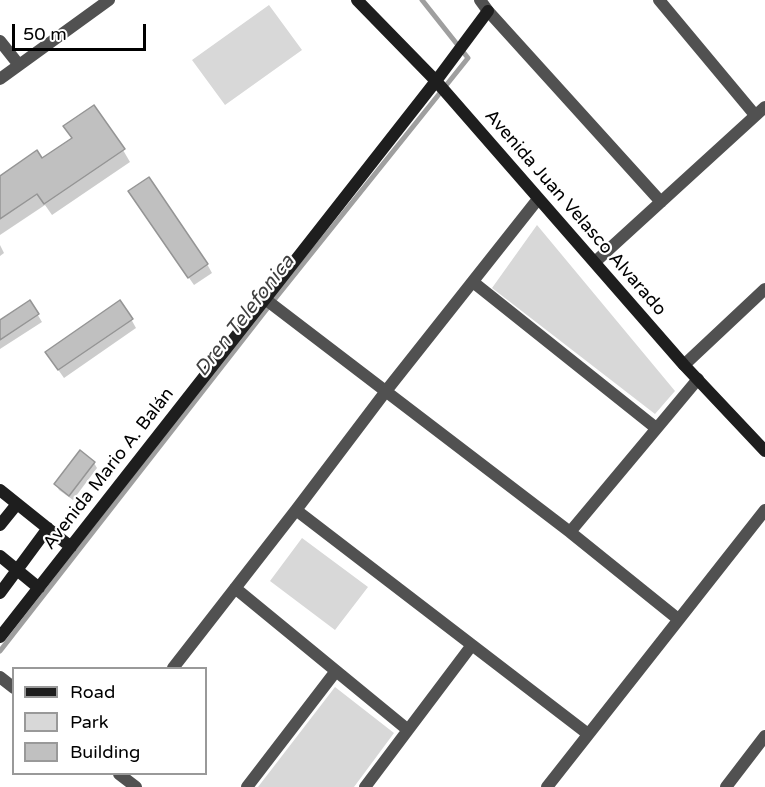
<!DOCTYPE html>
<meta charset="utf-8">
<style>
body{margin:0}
#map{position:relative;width:765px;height:787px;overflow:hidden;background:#fff;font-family:"Varela Round",sans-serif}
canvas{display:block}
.legend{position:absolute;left:12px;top:667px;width:195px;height:108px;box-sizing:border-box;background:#fff;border:2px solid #999;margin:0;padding:8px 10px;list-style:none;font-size:18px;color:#000}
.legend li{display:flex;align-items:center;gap:12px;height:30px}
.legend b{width:30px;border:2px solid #999}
.scale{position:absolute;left:12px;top:24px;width:134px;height:27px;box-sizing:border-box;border:3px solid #000;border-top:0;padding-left:8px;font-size:18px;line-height:21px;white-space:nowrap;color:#000;-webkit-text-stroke:4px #fff;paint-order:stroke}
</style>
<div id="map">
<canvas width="765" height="787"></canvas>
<ul class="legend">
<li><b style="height:8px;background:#1e1e1e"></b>Road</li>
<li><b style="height:16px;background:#d8d8d8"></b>Park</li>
<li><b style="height:16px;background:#c0c0c0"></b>Building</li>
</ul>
<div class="scale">50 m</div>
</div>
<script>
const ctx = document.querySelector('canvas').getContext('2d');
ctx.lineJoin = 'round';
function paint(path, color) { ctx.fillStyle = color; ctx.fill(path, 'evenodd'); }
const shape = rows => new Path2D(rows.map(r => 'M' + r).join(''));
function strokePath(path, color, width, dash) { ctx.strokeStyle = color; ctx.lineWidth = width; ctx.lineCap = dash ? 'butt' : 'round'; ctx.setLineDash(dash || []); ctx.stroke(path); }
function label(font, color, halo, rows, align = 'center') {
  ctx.font = font + ' "Varela Round",sans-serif'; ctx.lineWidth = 4.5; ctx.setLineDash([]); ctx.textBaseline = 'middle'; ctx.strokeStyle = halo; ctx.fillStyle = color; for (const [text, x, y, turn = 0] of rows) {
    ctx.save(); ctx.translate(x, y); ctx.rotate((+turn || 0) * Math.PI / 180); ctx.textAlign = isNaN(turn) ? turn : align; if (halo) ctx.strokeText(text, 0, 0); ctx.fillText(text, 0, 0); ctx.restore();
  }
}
paint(shape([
 [269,5,302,50,225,105,192,60],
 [537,225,675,391,655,414,492,288],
 [302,538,368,587,335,630,270,581],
 [335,687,394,733,354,787,258,787]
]), '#d8d8d8');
paint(shape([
 [65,127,123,150,130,162,52,215,45,205,0,235,0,177,42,160,73,139],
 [135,200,207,264,212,273,194,285],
 [0,245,4,253,0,256],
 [30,302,42,322,0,349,0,322],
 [131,319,136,328,64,378,52,361],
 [94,463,97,468,73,500,59,490,56,484]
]), '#0003');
strokePath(shape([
 [0,651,266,310,468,58,422,0]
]), '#9f9f9f', 5);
const building = shape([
 [94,105,125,149,44,204,37,194,0,219,0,176,37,150,42,158,72,138,63,126,94,105],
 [149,177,208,264,188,278,128,191,149,177],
 [30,300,39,314,0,340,0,320,30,300],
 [120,300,133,319,58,370,45,352,120,300],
 [80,450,95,462,69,496,54,484,80,450]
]);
paint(building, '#c0c0c0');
strokePath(building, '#959595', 1.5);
strokePath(shape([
 [480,0,488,11,661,202],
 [659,0,755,115],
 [0,41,19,65],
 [0,79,109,0],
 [595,262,765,107],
 [473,282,656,428],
 [265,299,570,532,678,619],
 [684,365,765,289],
 [296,510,588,734],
 [570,532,698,379],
 [235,588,408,730],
 [173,668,296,510,386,391,538,199],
 [0,677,14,688],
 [119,774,136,787],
 [247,787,336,671],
 [365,787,472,645],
 [547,787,765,510],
 [726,787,765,736]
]), '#515151', 12);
strokePath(shape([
 [357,0,436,81,684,365,765,451],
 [0,490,71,547],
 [0,525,17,504],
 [0,556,39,588],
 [0,593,48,528],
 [0,637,436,81,488,11]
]), '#1e1e1e', 12);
label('18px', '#000', '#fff', [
 ["Avenida Juan Velasco Alvarado",575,213,49],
 ["Avenida Mario A. Balán",109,469,-52]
]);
label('italic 20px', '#404040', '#fff', [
 ["Dren Telefonica",245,316,-52]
]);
</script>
